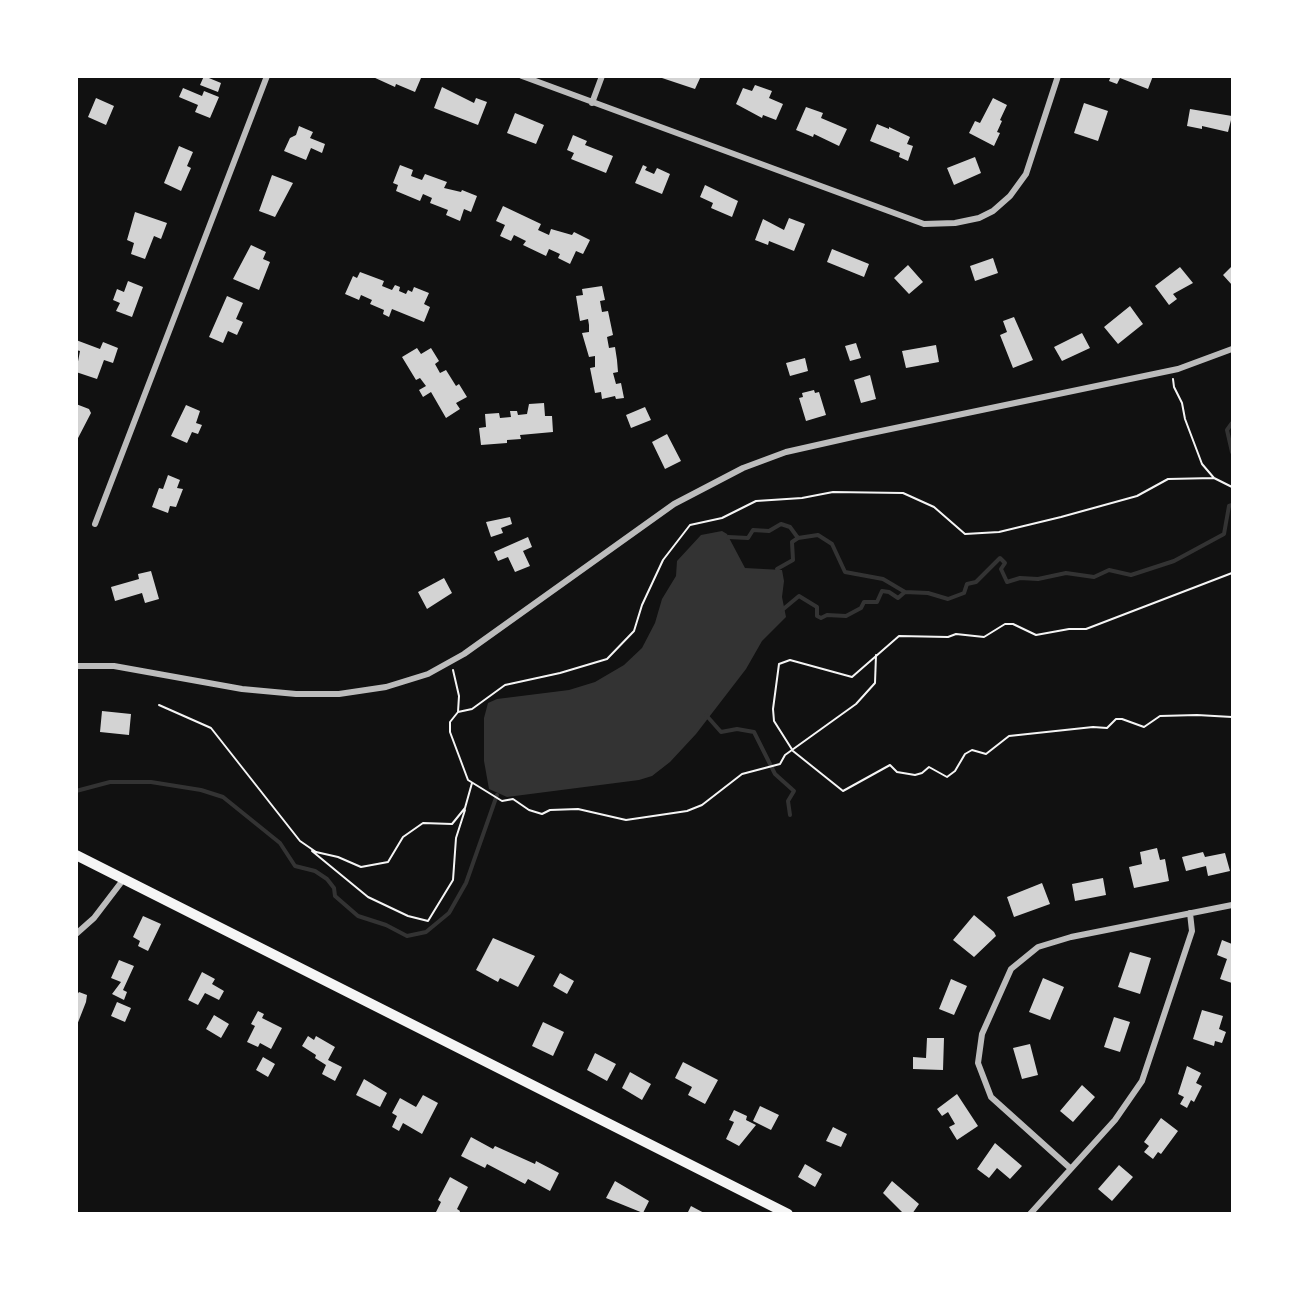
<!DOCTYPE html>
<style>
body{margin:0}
#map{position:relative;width:1309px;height:1290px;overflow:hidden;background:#111;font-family:"Source Sans 3",sans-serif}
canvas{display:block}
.frame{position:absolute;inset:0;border:78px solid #fff;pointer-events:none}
</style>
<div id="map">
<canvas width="1309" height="1290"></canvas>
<div class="frame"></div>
</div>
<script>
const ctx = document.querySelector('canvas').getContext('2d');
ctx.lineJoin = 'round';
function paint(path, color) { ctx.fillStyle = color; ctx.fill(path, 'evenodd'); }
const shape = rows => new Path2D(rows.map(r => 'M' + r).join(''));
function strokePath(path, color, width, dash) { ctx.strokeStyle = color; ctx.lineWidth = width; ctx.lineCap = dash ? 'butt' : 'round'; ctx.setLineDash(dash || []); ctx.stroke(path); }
paint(shape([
 [722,531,727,534,745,568,782,570,784,581,782,597,786,617,762,641,746,669,696,734,670,762,652,776,639,780,507,797,489,789,484,761,484,718,488,703,497,699,569,690,595,682,624,665,642,648,655,623,662,599,676,576,677,561,701,535]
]), '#333');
strokePath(shape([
 [1232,423,1227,430,1232,452],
 [728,537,748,538,753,530,769,531,781,524,790,527,798,538],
 [777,569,793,560,792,542,798,538,818,535,832,544,845,572,883,579,905,592,928,593,948,599,964,593,967,584,976,582,1000,558,1005,563,1001,569,1007,582,1020,578,1038,579,1066,573,1094,577,1109,570,1131,575,1174,561,1224,534,1229,506,1232,505],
 [781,611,799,596,817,607,817,616,821,618,827,615,846,616,861,608,864,602,877,602,882,591,889,592,898,598,905,592],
 [706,715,721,732,737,729,754,732,775,774,794,791,788,801,790,815],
 [76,791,110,782,151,782,201,790,223,797,280,843,295,866,315,871,327,879,334,888,335,896,358,916,386,925,407,936,426,932,449,913,466,883,497,795]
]), '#333', 4);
paint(shape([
 [204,76,221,83,218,92,200,85],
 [418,76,421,78,415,92,396,84,395,87,373,77],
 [656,76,701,76,695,89],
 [1111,76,1153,76,1148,89,1120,78,1117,84,1109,81],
 [755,85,772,91,769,98,783,104,776,120,763,115,762,118,736,104,743,88,752,91],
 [442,87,474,103,476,98,487,102,478,125,434,108],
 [183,88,202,96,204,91,219,97,210,118,195,112,198,105,179,97],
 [96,98,114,106,106,125,88,117],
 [993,98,1007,105,1000,120,1002,121,997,132,1000,133,994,146,969,133,975,121,980,123],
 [1084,103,1108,111,1098,141,1074,133],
 [806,107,823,113,821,118,847,129,839,146,814,134,813,137,796,130],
 [1190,109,1232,116,1228,132,1202,126,1202,129,1187,126],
 [515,113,544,125,536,144,507,133],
 [877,124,889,129,889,127,910,137,907,144,913,146,908,161,899,157,900,153,870,141],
 [299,126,313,132,310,138,325,144,322,153,311,148,306,160,284,151,290,138,296,135],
 [573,135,587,141,585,145,613,156,606,173,571,159,574,153,567,150],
 [179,146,193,152,187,166,191,168,181,191,164,183],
 [975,157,981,173,954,185,947,168],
 [400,165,413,170,411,176,422,180,425,174,447,182,444,188,461,192,462,190,477,196,471,212,464,209,460,221,446,215,448,210,430,203,432,198,423,194,420,201,396,191,398,185,393,183],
 [643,165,647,167,645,170,654,174,657,168,670,174,662,194,635,183],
 [272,175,293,183,275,217,259,211],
 [705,185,738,201,732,217,711,208,713,203,700,197],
 [503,206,541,224,538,230,549,235,551,229,572,235,574,232,590,240,583,254,576,251,570,264,558,258,560,254,549,249,546,256,523,245,526,241,514,235,511,241,500,236,505,225,496,221],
 [135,212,167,223,161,239,154,236,145,259,131,254,134,243,127,240],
 [789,218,805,224,794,251,769,241,768,245,755,240,763,219,784,230],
 [251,245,266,252,263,259,270,262,259,290,233,279],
 [832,249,869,264,864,277,827,262],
 [993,258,998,273,975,281,970,266],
 [908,265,923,282,909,294,894,278],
 [1232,266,1232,285,1223,275],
 [1180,267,1193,283,1173,294,1177,299,1169,305,1155,286],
 [360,272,384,281,382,286,392,290,395,285,400,287,399,291,406,294,408,290,412,292,414,287,429,293,424,304,430,307,424,322,392,309,389,317,383,314,384,310,370,304,372,300,361,295,359,300,345,294,353,276,357,278],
 [128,281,143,287,132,317,116,311,120,303,113,300,117,289,124,292],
 [602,286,605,300,600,301,602,312,608,311,613,335,607,337,609,348,615,347,617,360,618,372,613,373,616,384,621,383,624,398,616,399,615,396,602,399,601,392,595,393,590,368,595,367,595,356,589,357,582,333,589,332,589,325,588,319,580,321,576,296,583,295,582,289],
 [227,296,243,303,236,319,243,322,237,335,228,331,223,343,209,337],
 [1130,306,1143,324,1118,344,1104,327],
 [1014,317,1033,360,1013,368,1000,335,1007,332,1003,321],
 [1082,333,1090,348,1062,361,1054,347],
 [76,340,100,349,103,342,118,348,113,363,104,360,97,379,76,372,80,351,76,350],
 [856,343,861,358,850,361,845,346],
 [936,345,939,362,906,368,902,351],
 [417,348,421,354,431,348,439,361,435,364,440,373,446,370,456,386,459,384,467,397,456,403,460,409,446,418,431,392,423,397,419,390,426,386,420,378,416,380,402,357],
 [805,358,808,371,790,376,786,363],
 [870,375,876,399,861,403,854,380],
 [814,390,815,393,819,392,826,415,806,421,799,398,803,397,802,393],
 [544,403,545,416,552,416,553,432,520,435,521,439,507,440,507,443,481,445,479,428,486,427,485,414,499,413,500,418,511,417,510,411,517,411,518,415,527,414,529,404],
 [76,404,89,409,91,413,77,440],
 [186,405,200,411,196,423,202,425,198,434,192,432,187,443,171,436],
 [645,407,651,420,631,428,626,415],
 [667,434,681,461,665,469,652,442],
 [168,475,180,480,177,488,183,489,176,507,170,506,168,513,152,507,159,488,163,489],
 [510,517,512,524,501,528,503,533,491,537,486,522],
 [528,537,532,547,523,551,530,566,515,572,508,557,498,561,494,552],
 [151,571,159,599,145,603,142,593,115,601,111,587,139,579,138,574],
 [444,578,452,593,427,609,418,592],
 [102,711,131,714,129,735,100,732],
 [1157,848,1160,860,1165,859,1169,881,1134,888,1129,867,1142,864,1140,852],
 [1203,852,1205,857,1225,853,1230,871,1208,876,1206,866,1186,871,1182,857],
 [1103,878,1106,895,1075,901,1072,884],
 [1042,883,1050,904,1014,917,1007,897],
 [974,915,994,932,996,936,974,957,953,940],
 [143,916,161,924,148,951,138,946,140,941,133,937],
 [493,938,535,956,518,987,500,978,498,982,476,970],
 [1222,940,1232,944,1232,983,1220,979,1227,959,1217,955],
 [1130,952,1151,958,1140,994,1118,987],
 [119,960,134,966,123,990,127,992,124,1000,112,994,121,982,111,978],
 [202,972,215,979,212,984,224,991,219,1000,205,993,198,1005,188,1000],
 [560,973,574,981,567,994,553,986],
 [1043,978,1064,987,1050,1020,1029,1012],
 [951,979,967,986,954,1015,939,1009],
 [79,992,87,995,86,1002,77,1025,76,996],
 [117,1002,131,1008,125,1022,111,1016],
 [1202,1010,1223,1016,1219,1029,1226,1032,1222,1043,1215,1041,1214,1046,1193,1039],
 [258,1011,264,1014,262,1018,282,1028,271,1049,260,1043,258,1047,247,1042,255,1026,251,1024],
 [214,1015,229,1024,221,1038,206,1029],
 [1114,1017,1130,1022,1120,1052,1104,1047],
 [543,1022,564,1032,553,1056,532,1046],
 [308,1036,314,1040,316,1036,335,1047,328,1060,342,1067,335,1081,322,1074,326,1065,315,1058,316,1055,302,1046],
 [927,1038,944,1038,943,1070,913,1069,913,1057,926,1058],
 [1030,1044,1038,1075,1022,1079,1013,1048],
 [595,1053,616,1064,607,1081,587,1070],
 [263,1057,275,1064,268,1077,256,1070],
 [683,1062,718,1080,705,1104,688,1095,692,1087,675,1078],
 [1187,1066,1201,1073,1196,1083,1202,1086,1194,1102,1191,1100,1187,1108,1180,1104,1184,1097,1178,1094],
 [630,1072,651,1084,642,1100,622,1088],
 [364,1079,387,1093,380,1107,356,1095],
 [1082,1085,1095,1097,1073,1122,1060,1111],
 [957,1094,978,1126,957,1140,949,1127,955,1124,948,1112,942,1116,937,1109],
 [423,1095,438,1103,422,1134,403,1123,399,1131,392,1127,397,1116,392,1113,400,1098,416,1107],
 [760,1106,779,1115,771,1130,753,1121],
 [734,1110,747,1116,746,1120,756,1125,739,1146,726,1139,734,1122,729,1120],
 [1161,1118,1178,1131,1161,1154,1158,1152,1153,1159,1144,1152,1149,1146,1144,1142],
 [833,1127,847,1134,841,1147,826,1141],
 [471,1137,493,1149,495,1146,535,1164,536,1161,559,1173,550,1191,528,1179,525,1184,487,1164,485,1168,461,1156],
 [995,1143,1022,1166,1010,1179,997,1168,989,1178,977,1169],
 [805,1164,822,1174,815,1187,798,1177],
 [1119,1165,1133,1177,1112,1201,1098,1189],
 [450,1177,468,1187,457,1209,460,1211,459,1214,435,1214,441,1202,438,1200],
 [615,1181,649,1201,643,1213,606,1198],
 [892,1181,919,1204,912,1214,904,1214,883,1193],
 [691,1206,706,1214,687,1214]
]), '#d3d3d3');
strokePath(shape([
 [1173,379,1174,387,1182,403,1185,419,1202,464,1214,478],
 [1232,573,1086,629,1069,629,1036,635,1013,624,1005,624,984,637,956,634,948,637,899,636,852,677,790,660,779,664,773,709,774,721,793,751,843,791,890,765,897,772,915,775,922,773,929,767,947,777,955,771,965,754,972,750,986,754,1009,736,1093,727,1107,728,1116,719,1122,719,1144,727,1160,716,1197,715,1232,717],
 [876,655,875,683,856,704,785,755,780,764,742,774,702,805,687,811,626,820,578,809,550,810,542,814,529,810,513,799,502,801,468,780,450,732,450,722,458,712,472,709,505,685,560,673,607,659,634,631,642,605,663,560,690,525,722,518,756,501,802,498,833,492,903,493,934,507,965,534,999,532,1061,517,1137,496,1168,479,1214,478,1232,487],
 [453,670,459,696,458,712],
 [159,705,211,728,300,841,316,852,338,857,361,867,388,862,403,837,423,823,452,824,465,808,472,783],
 [312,851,368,897,408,916,428,921,453,880,456,838,465,810]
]), '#f5f5f5', 2);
strokePath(shape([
 [522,76,924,224,955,223,979,218,993,211,1010,196,1026,174,1058,76],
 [592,103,602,76],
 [95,524,267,76],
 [76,666,114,666,242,689,296,694,339,694,386,687,428,674,464,654,674,504,743,468,786,452,857,436,1178,369,1232,349],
 [76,934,94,918,123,880],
 [1070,1168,991,1097,978,1063,982,1034,1011,969,1038,947,1071,937,1232,905],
 [1030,1214,1115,1120,1142,1081,1192,931,1190,913]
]), '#bcbcbc', 6);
strokePath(shape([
 [76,855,788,1214]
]), '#f5f5f5', 10);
</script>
